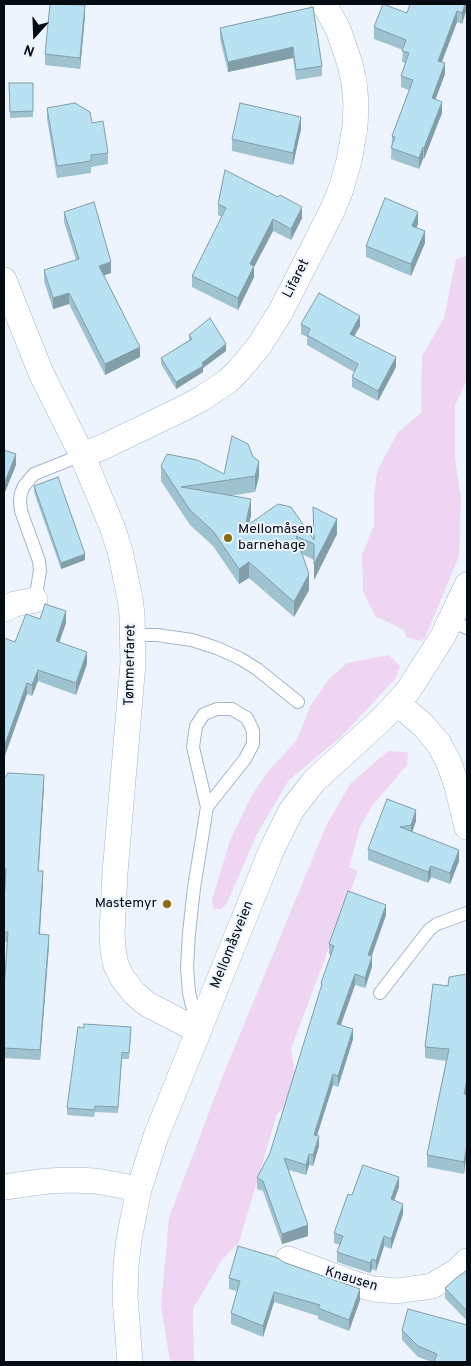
<!DOCTYPE html>
<meta charset="utf-8">
<style>
body{margin:0}
#map{position:relative;width:471px;height:1366px;overflow:hidden;background:#edf4fd;font-family:Overpass,sans-serif}
canvas{display:block}
.frame{position:absolute;inset:0;border:5px solid #060c13;pointer-events:none}
.north{position:absolute;left:10px;top:10px;width:50px;height:50px;-webkit-text-stroke:4px #edf4fd;paint-order:stroke;rotate:200deg;font-size:14px;font-weight:700;line-height:20px;text-align:center;color:#060c13}
.north::after{content:'';display:block;margin:auto;width:18px;height:22px;background:#060c13;clip-path:polygon(50% 0,100% 100%,50% 72%,0 100%)}
</style>
<div id="map">
<canvas width="471" height="1366"></canvas>
<div class="frame"></div>
<div class="north">N</div>
</div>
<script>
const ctx = document.querySelector('canvas').getContext('2d');
ctx.lineJoin = 'round';
function paint(path, color) { ctx.fillStyle = color; ctx.fill(path, 'evenodd'); }
const shape = rows => new Path2D(rows.map(r => 'M' + r).join(''));
function strokePath(path, color, width, dash) { ctx.strokeStyle = color; ctx.lineWidth = width; ctx.lineCap = dash ? 'butt' : 'round'; ctx.setLineDash(dash || []); ctx.stroke(path); }
function label(font, color, halo, rows, align = 'center') {
  ctx.font = font + ' Overpass,sans-serif'; ctx.lineWidth = 4; ctx.setLineDash([]); ctx.textBaseline = 'middle'; ctx.strokeStyle = halo; ctx.fillStyle = color; for (const [text, x, y, turn = 0] of rows) {
    ctx.save(); ctx.translate(x, y); ctx.rotate((+turn || 0) * Math.PI / 180); ctx.textAlign = isNaN(turn) ? turn : align; if (halo) ctx.strokeText(text, 0, 0); ctx.fillText(text, 0, 0); ctx.restore();
  }
}
paint(shape([
 [467,256,467,379,455,406,455,458,461,500,459,556,425,638,420,641,406,637,404,630,375,616,363,592,362,555,374,525,374,496,377,471,398,432,421,413,422,356,444,318,456,259],
 [389,655,400,666,396,678,342,736,289,780,257,834,227,903,221,909,214,909,212,900,230,840,252,795,269,770,297,740,310,706,329,679,347,663],
 [388,751,408,752,407,765,372,806,360,827,349,867,358,871,291,1049,297,1086,292,1100,277,1114,239,1242,222,1260,193,1309,194,1362,170,1362,161,1306,169,1218,223,1075,326,826,350,784]
]), '#eed6f2');
const service = shape([
 [35,600,40,571,39,561,21,511,20,501,21,493,24,486,34,474,82,455],
 [451,621,467,628],
 [133,635,157,635,192,640,217,648,241,659,257,669,298,702],
 [380,993,429,930,437,924,467,913],
 [197,1025,189,993,187,967,189,933,194,888,207,807,193,747,196,726,204,714,217,709,232,709,247,718,253,731,253,744,245,759,207,807]
]);
const minor = shape([
 [4,280,41,373,82,455,113,529,121,555,130,599,132,614,133,663,115,873,112,933,113,950,116,965,123,979,134,993,147,1004,199,1031],
 [82,455,103,447,184,408,201,399,228,381,239,370,259,346,281,311,332,211,341,189,349,161,355,127,356,103,354,82,350,64,338,29,324,4],
 [4,609,15,604,35,600],
 [397,703,423,725,439,744,449,763,457,786,467,827],
 [4,1187,47,1181,71,1180,96,1181,139,1189],
 [288,1259,355,1284,374,1289,397,1291,432,1286,457,1271,467,1261],
 [130,1362,125,1297,126,1265,129,1239,139,1189,156,1136,272,849,291,811,314,781,382,719,408,691,443,636,467,585]
]);
strokePath(service, '#a4b5cb', 14);
strokePath(minor, '#a4b5cb', 26);
strokePath(service, '#fff', 12);
strokePath(minor, '#fff', 25);
paint(shape([
 [467,4,462,24,457,22,442,62,445,74,435,99,442,113,424,159,423,159,419,169,391,159,392,136,409,90,401,87,401,76,405,63,402,62,403,50,374,39,374,27,407,13],
 [313,7,322,66,322,76,296,80,293,58,228,72,220,39,220,28],
 [85,16,80,69,45,65,45,54],
 [9,83,33,111,33,117,10,118],
 [47,108,92,123,108,153,108,164,91,167,91,173,57,178,47,119],
 [301,129,293,165,232,151,232,139],
 [218,204,302,218,291,240,273,231,254,267,254,277,238,310,192,287,192,276,222,217,218,215],
 [64,212,111,273,104,275,140,357,105,375,69,304,53,309,44,281,44,270,76,260,64,222],
 [418,224,416,228,425,243,411,276,366,257,366,246],
 [301,324,360,326,354,336,396,367,378,401,352,387,352,377,354,372,307,345,307,337,301,334],
 [189,335,226,351,203,368,203,372,176,389,161,364,161,358,189,340],
 [161,466,224,474,259,476,255,492,229,496,251,515,249,525,313,539,313,507,337,534,314,580,314,560,302,554,309,590,294,617,249,578,239,584,213,546,190,525,161,481],
 [34,486,85,560,61,569,34,492],
 [40,619,66,623,59,642,87,664,76,695,38,681,32,696,27,694,4,758,4,638,15,642],
 [4,779,44,786,38,871,43,881,40,934,49,945,40,1060,4,1058,4,990,7,942,4,942,4,902,5,879,4,879],
 [387,799,416,821,412,832,459,861,450,884,431,877,428,883,368,860,368,849],
 [386,915,372,956,372,967,365,988,355,985,341,1025,353,1039,338,1087,333,1085,317,1135,319,1146,313,1166,309,1165,306,1175,289,1170,308,1236,282,1244,263,1191,257,1189,257,1178,270,1153,321,988,321,983,331,955,329,954,329,944],
 [433,984,466,1095,464,1174,427,1167,427,1155,446,1061,425,1058,425,1047],
 [131,1034,129,1059,122,1059,118,1113,95,1112,94,1117,67,1115,67,1108],
 [399,1187,394,1200,403,1214,391,1249,384,1246,376,1271,372,1269,370,1273,337,1262,337,1252,340,1245,334,1243,334,1233,352,1195],
 [283,1262,360,1300,349,1331,318,1319,318,1316,274,1302,263,1337,231,1324,231,1313,237,1291,229,1289,229,1278],
 [467,1273,467,1321,445,1298,445,1288],
 [402,1330,467,1362,432,1362,418,1357,402,1340]
]), '#9ec2cf');
paint(shape([
 [465,4,467,4,467,9,462,24,462,13],
 [85,5,85,16,80,69,80,58],
 [457,11,457,22,438,72,438,61],
 [293,47,293,58,228,72,228,62],
 [445,63,445,74,432,109,432,98],
 [442,102,442,113,424,159,424,148],
 [301,117,301,129,293,165,293,153],
 [423,147,423,159,419,169,419,158],
 [302,207,302,218,291,240,291,229],
 [418,212,418,224,412,238,412,226],
 [273,219,273,231,254,267,254,277,238,310,238,298,250,264],
 [425,231,425,243,411,276,411,264],
 [111,262,111,273,99,277,99,266],
 [69,293,69,304,53,309,53,298],
 [360,316,360,326,350,344,350,334],
 [226,344,226,351,203,368,203,372,176,389,176,382],
 [140,347,140,357,105,375,105,364],
 [396,357,396,367,378,401,378,391],
 [16,454,16,465,4,495,4,484],
 [259,461,259,476,255,492,255,476],
 [251,499,251,515,245,543,245,527],
 [337,519,337,534,314,580,314,564],
 [85,554,85,560,61,569,61,563],
 [249,562,249,578,239,584,239,569],
 [309,574,309,590,294,617,294,602],
 [66,611,66,623,56,652,56,641],
 [87,652,87,664,76,695,76,683],
 [38,670,38,681,32,696,32,685],
 [27,683,27,694,4,758,4,747],
 [44,775,44,786,38,881,38,871],
 [416,810,416,821,411,836,411,825],
 [459,850,459,861,450,884,450,873],
 [431,866,431,877,428,883,428,872],
 [43,871,43,881,39,944,39,934],
 [386,905,386,915,368,965,368,955],
 [49,935,49,945,40,1060,40,1050],
 [372,956,372,967,365,988,365,978],
 [355,974,355,985,337,1035,337,1024],
 [353,1029,353,1039,338,1087,338,1076],
 [333,1074,333,1085,314,1145,314,1135],
 [467,1079,467,1090,464,1106,464,1094],
 [319,1136,319,1146,313,1166,313,1155],
 [467,1143,467,1154,464,1174,464,1162],
 [309,1154,309,1165,306,1175,306,1165],
 [399,1177,399,1187,391,1209,391,1199],
 [403,1204,403,1214,391,1249,391,1239],
 [308,1225,308,1236,282,1244,282,1234],
 [384,1236,384,1246,376,1271,376,1261],
 [372,1259,372,1269,370,1273,370,1263],
 [360,1289,360,1300,349,1331,349,1320],
 [274,1292,274,1302,263,1337,263,1326]
]), '#819ea9');
const building = shape([
 [50,4,85,5,80,58,45,54,50,4],
 [383,4,407,13,410,4,465,4,462,13,457,11,438,61,445,63,432,98,442,102,424,148,423,147,419,158,391,148,395,137,392,136,413,80,401,76,409,53,402,51,406,40,374,27,383,4],
 [313,7,322,66,296,70,293,47,228,62,220,28,313,7],
 [9,83,33,83,33,111,10,112,9,83],
 [75,103,90,112,92,123,103,121,108,153,91,155,91,161,57,166,47,108,75,103],
 [240,103,301,117,293,153,232,139,240,103],
 [225,170,278,197,280,195,302,207,291,229,273,219,250,264,254,266,238,298,192,276,226,208,218,204,225,170],
 [385,198,418,212,412,226,425,231,411,264,366,246,385,198],
 [94,202,111,262,99,266,140,347,105,364,69,293,53,298,44,270,79,259,64,212,94,202],
 [319,293,360,316,350,334,396,357,378,391,352,377,358,364,307,335,310,329,301,324,319,293],
 [210,318,226,344,202,363,203,366,176,382,161,358,192,339,189,335,210,318],
 [232,436,248,444,253,457,259,461,255,476,181,487,251,499,245,527,278,504,291,507,314,540,313,507,337,519,314,564,314,544,296,536,309,574,294,602,249,562,239,569,213,531,190,510,161,466,167,454,197,460,224,474,232,436],
 [4,450,16,454,4,484,4,450],
 [58,477,85,554,61,563,34,486,58,477],
 [45,604,66,611,56,641,87,652,76,683,38,670,32,685,27,683,4,747,4,638,15,642,26,614,40,619,45,604],
 [8,773,44,775,38,871,43,871,39,934,49,935,40,1050,4,1048,4,990,8,932,4,932,4,902,6,869,4,868,4,779,8,773],
 [387,799,416,810,411,825,400,827,459,850,450,873,431,866,428,872,368,849,387,799],
 [348,891,386,905,368,955,372,956,365,978,355,974,337,1024,353,1029,338,1076,333,1074,314,1135,319,1136,313,1155,309,1154,306,1165,284,1158,308,1225,282,1234,263,1181,257,1178,270,1153,322,984,321,983,334,946,329,944,348,891],
 [467,974,467,1079,464,1094,467,1095,467,1143,464,1162,427,1155,449,1049,425,1047,433,984,448,986,449,977,467,974],
 [84,1024,131,1027,129,1053,122,1052,118,1107,95,1106,94,1110,67,1108,78,1027,84,1028,84,1024],
 [363,1165,399,1177,391,1199,403,1204,391,1239,384,1236,376,1261,372,1259,370,1263,337,1252,343,1236,334,1233,348,1194,352,1195,363,1165],
 [238,1246,278,1258,283,1262,360,1289,349,1320,318,1308,320,1305,274,1292,263,1326,231,1313,240,1281,229,1278,238,1246],
 [466,1271,467,1273,467,1311,445,1288,456,1278,466,1271],
 [408,1309,467,1325,467,1362,434,1362,437,1354,418,1346,402,1330,408,1309]
]);
paint(building, '#b8e2f1');
strokePath(building, '#819ea9', 1);
for (const [x, y, r, color] of [
 [228,538,5,"#8c6c0e"],
 [167,904,5,"#8c6c0e"]
]) { const dot = new Path2D(); dot.arc(x, y, r, 0, 2 * Math.PI); ctx.fillStyle = color; ctx.fill(dot); strokePath(dot, '#edf4fd', 2); }
label('14px', '#060c13', '#edf4fd', [
 ["Lifaret",297,279,-63],
 ["Tømmerfaret",131,665,-89],
 ["Mellomåsveien",233,945,-68],
 ["Knausen",351,1280,17]
]);
label('14px', '#060c13', '#edf4fd', [
 ["Mellomåsen",238,530],
 ["barnehage",238,546],
 ["Mastemyr",157,904,"right"]
], 'left');
</script>
